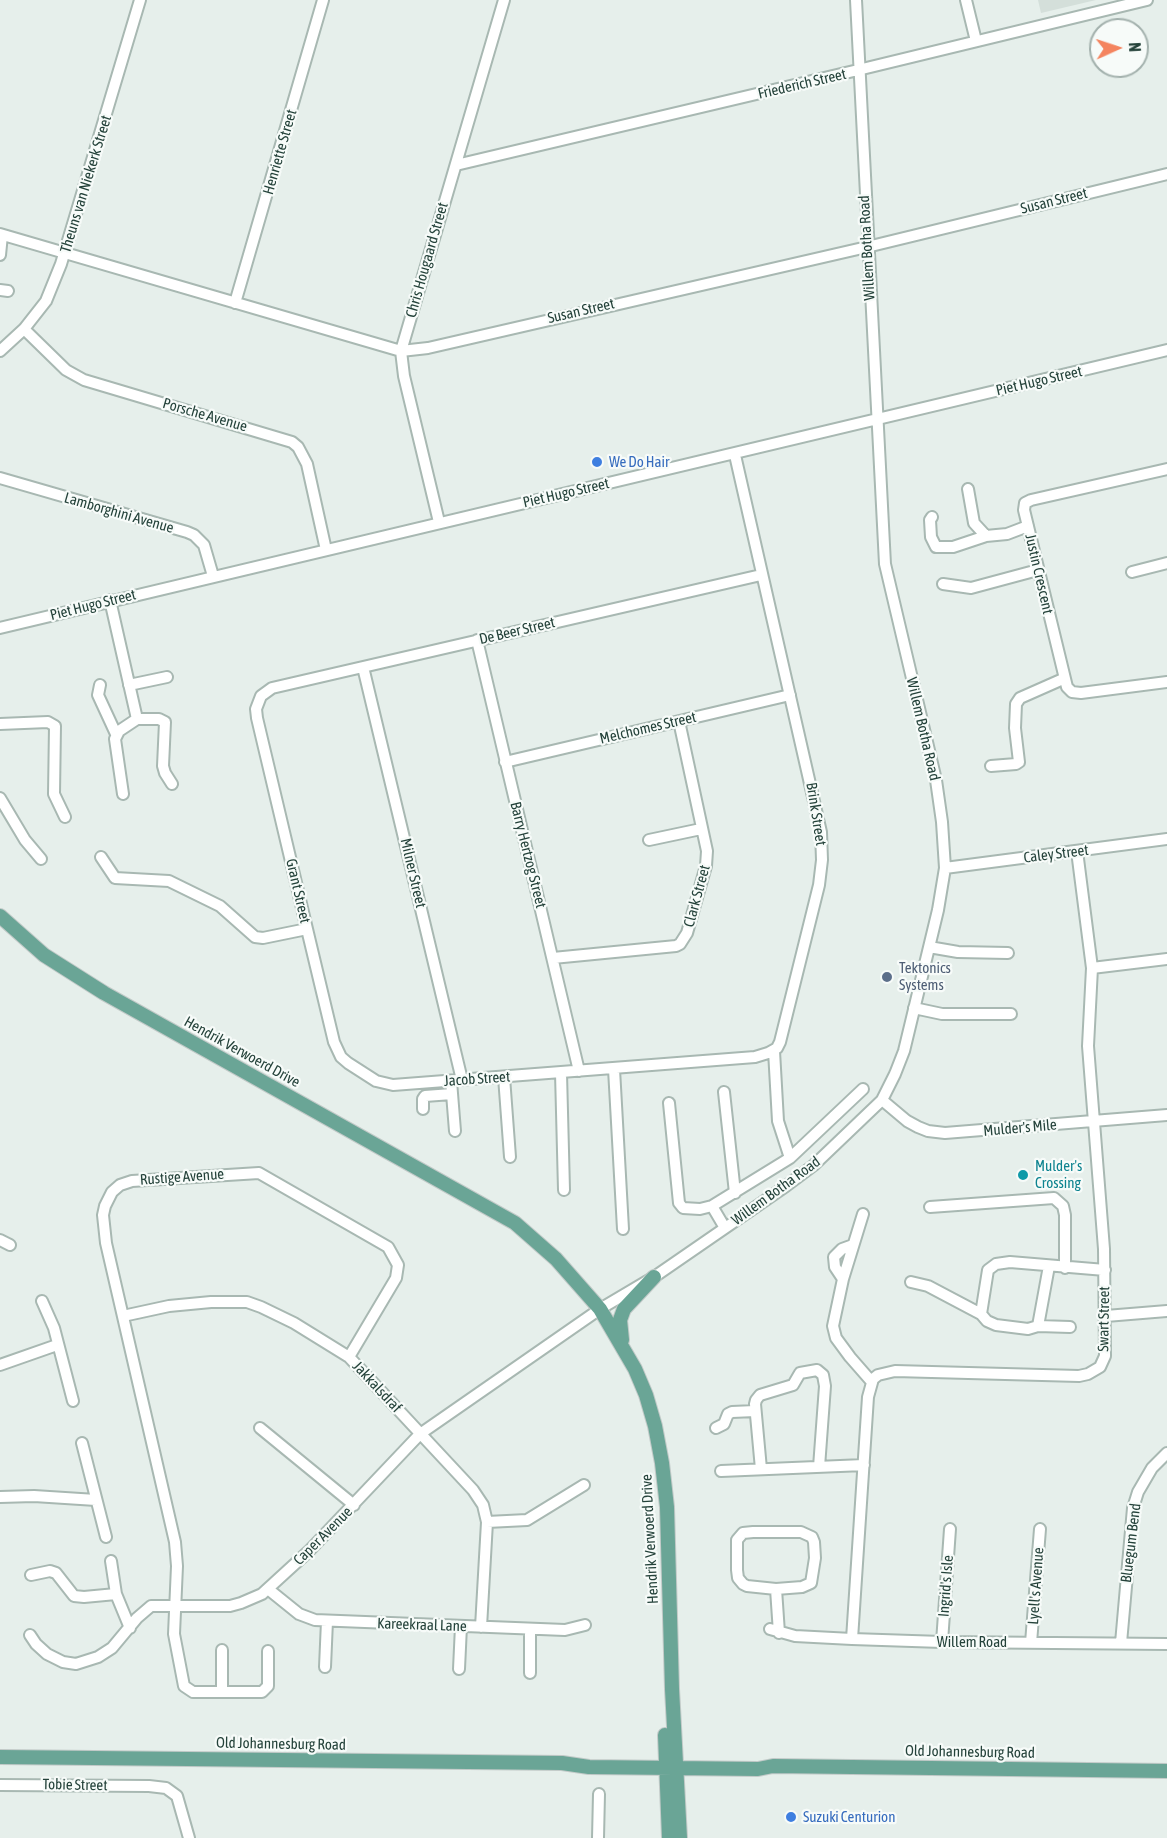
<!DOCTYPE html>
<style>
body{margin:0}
#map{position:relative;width:1167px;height:1838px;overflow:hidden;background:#e6efeb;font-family:"Asap Condensed",sans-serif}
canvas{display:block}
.north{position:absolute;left:1089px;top:18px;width:60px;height:60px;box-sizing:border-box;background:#f7fbf9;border:2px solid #a3b1ad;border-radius:50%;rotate:87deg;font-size:16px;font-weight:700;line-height:24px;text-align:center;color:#24423a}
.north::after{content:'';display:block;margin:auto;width:21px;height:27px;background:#f4845f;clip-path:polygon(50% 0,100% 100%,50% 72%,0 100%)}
</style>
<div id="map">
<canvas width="1167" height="1838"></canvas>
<div class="north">N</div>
</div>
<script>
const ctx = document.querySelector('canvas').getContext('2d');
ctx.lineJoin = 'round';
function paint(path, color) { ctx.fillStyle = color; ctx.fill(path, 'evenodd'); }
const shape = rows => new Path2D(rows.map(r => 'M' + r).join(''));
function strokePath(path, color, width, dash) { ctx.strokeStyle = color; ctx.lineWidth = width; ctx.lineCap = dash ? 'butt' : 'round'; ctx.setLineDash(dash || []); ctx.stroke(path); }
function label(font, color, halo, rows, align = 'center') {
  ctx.font = font + ' "Asap Condensed",sans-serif'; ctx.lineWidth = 4.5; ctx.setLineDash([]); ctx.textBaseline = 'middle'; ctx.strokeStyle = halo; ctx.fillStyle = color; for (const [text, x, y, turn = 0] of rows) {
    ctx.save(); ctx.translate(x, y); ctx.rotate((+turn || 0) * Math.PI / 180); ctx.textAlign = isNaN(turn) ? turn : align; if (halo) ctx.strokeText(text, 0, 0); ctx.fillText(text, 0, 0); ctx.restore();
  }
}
paint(shape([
 [1038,0,1096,0,1041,13]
]), '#d4dfda');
const minor = shape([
 [966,0,976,41],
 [456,165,858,70,1147,0],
 [0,234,401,351,428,348,867,247,1167,174],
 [0,255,2,235],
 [0,290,8,291],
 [235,303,323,0],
 [24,329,66,370,84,380,292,442,298,447,307,464,326,550],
 [0,351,24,329,46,301,61,264,140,0],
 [735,455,821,832,822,860,819,885,780,1042,777,1048,768,1053,755,1057,393,1085,376,1081,348,1063,341,1057,334,1042,307,929,257,718,256,709,261,696,272,688,761,575],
 [1167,469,1031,500,1025,503,1024,510,1067,687,1072,692,1081,693,1167,682],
 [0,478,187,532,194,535,204,545,213,576],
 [968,489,974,523,986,536,1007,534,1028,526],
 [932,517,930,520,931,537,936,547,953,547,986,536],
 [439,522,404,376,401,351,504,0],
 [1132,572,1167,563],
 [943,584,971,588,1038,570],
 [110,600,137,719],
 [0,628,1167,350],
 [477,640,579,1071],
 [363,667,462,1080],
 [100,685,98,695,116,734],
 [129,685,167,677],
 [0,724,48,722,55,726,54,794,65,817],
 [505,762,790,695],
 [991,766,1016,764,1019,762,1015,728,1016,704,1020,698,1063,679],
 [123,794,115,739,119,731,137,719,159,719,165,722,163,766,165,773,172,784],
 [0,798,25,840,41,859],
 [649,840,701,829],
 [101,857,115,878,169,881,220,906,255,937,263,938,307,929],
 [945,868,1167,839],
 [929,947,958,952,1008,953],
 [553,958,676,946,680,944,687,933,706,866,707,851,679,721],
 [1092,968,1167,959],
 [914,1008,942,1014,1011,1014],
 [774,1051,778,1121,790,1158],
 [614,1069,623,1229],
 [561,1073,564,1190],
 [504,1077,510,1157],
 [451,1081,455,1131],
 [724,1092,735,1193],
 [882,1100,907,1121,918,1127,928,1131,945,1133,1167,1115],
 [669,1103,679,1203,683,1208,700,1209,712,1206,790,1158,863,1089],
 [423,1109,423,1099,425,1096,452,1094],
 [712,1206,725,1228],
 [930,1207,1054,1198,1063,1206,1065,1215,1065,1268],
 [863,1214,843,1279,833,1326,836,1338,850,1357,871,1381],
 [0,1240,10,1245],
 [843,1279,835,1267,834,1257,842,1249,853,1245],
 [911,1282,928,1286,981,1314,987,1321,996,1325,1028,1329,1038,1326,1049,1266],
 [42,1301,54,1328,73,1401],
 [981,1314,988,1270,996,1264,1010,1262,1105,1270],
 [123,1316,169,1306,211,1302,247,1302,261,1307,294,1323,349,1357,473,1490,483,1505,487,1522,481,1627],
 [1106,1316,1167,1311],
 [1038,1326,1070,1327],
 [0,1365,57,1345],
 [260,1428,354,1505],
 [716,1428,724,1424,728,1414,732,1412,755,1411],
 [82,1443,106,1537],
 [761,1469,755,1404,756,1400,760,1395,793,1385,800,1373,817,1370,823,1375,825,1386,819,1467],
 [721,1471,864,1465],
 [0,1497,34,1496,96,1500],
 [487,1522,527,1520,584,1485],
 [753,1532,801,1532,812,1537,814,1542,815,1558,811,1583,802,1587,776,1589,747,1586,743,1584,738,1578,737,1570,737,1540,743,1533,753,1532],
 [111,1561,116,1594,130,1628],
 [31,1575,50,1571,56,1573,74,1596,84,1597,116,1594],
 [268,1589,299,1614,315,1620,565,1630,585,1625],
 [776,1589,779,1633],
 [530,1629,530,1673],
 [770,1629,795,1636,852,1639,942,1642,1167,1644],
 [30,1635,36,1644,47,1654,63,1662,76,1664,98,1657,112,1648,137,1618,151,1606,230,1606,241,1603,262,1594,309,1551,420,1434,600,1309,654,1277,786,1186,814,1165,882,1100,895,1074,904,1051,938,910,945,868,942,822,936,780,885,564,856,0],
 [852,1639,868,1397,873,1379,878,1375,895,1371,1079,1376,1088,1374,1100,1367,1105,1356,1104,1249,1088,1046,1092,968,1077,851],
 [942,1642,950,1529],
 [1031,1643,1040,1529],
 [1121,1643,1133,1508,1138,1492,1152,1468,1167,1453],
 [222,1650,222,1692],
 [268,1651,268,1686,262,1692,193,1692,184,1686,174,1634,177,1566,175,1542,106,1243,103,1215,105,1206,112,1192,120,1185,132,1181,259,1173,388,1247,398,1265,396,1278,349,1357],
 [325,1667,327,1621],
 [459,1669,461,1626],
 [0,1785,149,1786,166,1788,177,1796,189,1838],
 [598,1838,599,1794]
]);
const major = shape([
 [0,916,44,955,104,993,515,1223,556,1259,600,1309,635,1369,646,1395,655,1426,662,1463,667,1507,672,1689,680,1838],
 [622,1340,620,1320,624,1309,654,1277],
 [665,1735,669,1838],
 [0,1757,562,1763,589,1767,758,1769,773,1766,1167,1771]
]);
strokePath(minor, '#a8b8b2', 14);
strokePath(major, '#c2cac8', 16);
strokePath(minor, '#fff', 10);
strokePath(major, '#6aa596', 14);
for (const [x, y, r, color] of [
 [597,462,6,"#3f7fe0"],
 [887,977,6,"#5c6f8a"],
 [1023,1175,6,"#0f9aa8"],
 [791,1817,6,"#3f7fe0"]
]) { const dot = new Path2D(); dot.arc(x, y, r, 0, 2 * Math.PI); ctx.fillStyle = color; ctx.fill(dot); strokePath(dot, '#f7fbf9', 2); }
label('15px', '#24423a', '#f7fbf9', [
 ["Friederich Street",802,84,-13],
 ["Henriette Street",280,152,-74],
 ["Theuns van Niekerk Street",86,184,-73],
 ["Susan Street",1054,201,-14],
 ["Willem Botha Road",867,248,-93],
 ["Chris Hougaard Street",427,260,-74],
 ["Susan Street",581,311,-13],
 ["Piet Hugo Street",1039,381,-13],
 ["Porsche Avenue",205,415,16],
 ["Piet Hugo Street",566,493,-13],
 ["Lamborghini Avenue",119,513,16],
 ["Justin Crescent",1039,574,77],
 ["Piet Hugo Street",93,605,-14],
 ["De Beer Street",517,631,-13],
 ["Melchomes Street",648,728,-13],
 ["Willem Botha Road",923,729,77],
 ["Brink Street",816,814,81],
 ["Caley Street",1056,854,-7],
 ["Barry Hertzog Street",528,855,76],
 ["Milner Street",413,873,77],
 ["Grant Street",298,891,77],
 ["Clark Street",697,896,-75],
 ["Hendrik Verwoerd Drive",242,1052,29],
 ["Jacob Street",477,1079,-4],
 ["Mulder's Mile",1020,1128,-5],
 ["Rustige Avenue",182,1177,-4],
 ["Willem Botha Road",776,1191,-36],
 ["Swart Street",1104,1319,-89],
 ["Jakkalsdraf",377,1387,47],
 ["Caper Avenue",323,1536,-45],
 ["Hendrik Verwoerd Drive",650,1539,-93],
 ["Bluegum Bend",1131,1543,-83],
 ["Ingrid's Isle",946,1586,-86],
 ["Lyell's Avenue",1036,1586,-86],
 ["Kareekraal Lane",422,1625,2],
 ["Willem Road",972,1642],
 ["Old Johannesburg Road",281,1744,1],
 ["Old Johannesburg Road",970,1752,1],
 ["Tobie Street",75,1785,1]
]);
label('15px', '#366cbe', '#f7fbf9', [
 ["We Do Hair",609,462],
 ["Suzuki Centurion",803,1817]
], 'left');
label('15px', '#4e5e75', '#f7fbf9', [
 ["Tektonics",899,968],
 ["Systems",899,985]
], 'left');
label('15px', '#0d838f', '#f7fbf9', [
 ["Mulder's",1035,1166],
 ["Crossing",1035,1183]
], 'left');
</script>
